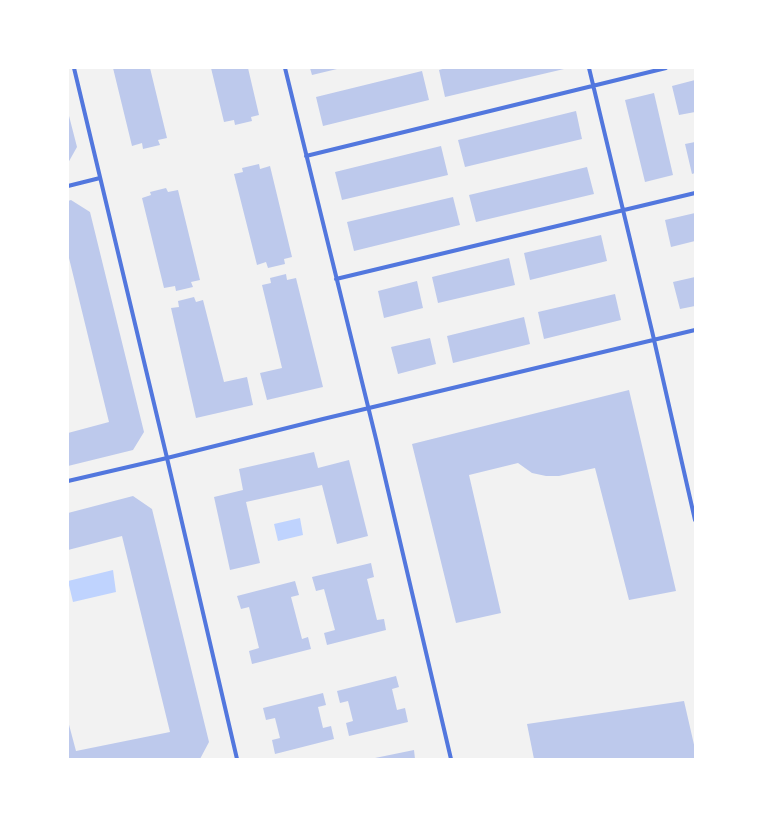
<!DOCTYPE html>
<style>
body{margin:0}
#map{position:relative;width:763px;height:827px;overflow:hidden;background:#f2f2f2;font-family:"Libre Baskerville",serif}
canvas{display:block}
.frame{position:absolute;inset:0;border:69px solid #fff;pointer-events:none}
</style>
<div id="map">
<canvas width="763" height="827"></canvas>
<div class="frame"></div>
</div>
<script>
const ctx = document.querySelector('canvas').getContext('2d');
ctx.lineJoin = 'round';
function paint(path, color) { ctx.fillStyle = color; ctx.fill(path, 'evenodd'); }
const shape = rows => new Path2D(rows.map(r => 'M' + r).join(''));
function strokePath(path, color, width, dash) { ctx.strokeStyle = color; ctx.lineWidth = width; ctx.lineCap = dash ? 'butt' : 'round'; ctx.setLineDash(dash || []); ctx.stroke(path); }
paint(shape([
 [300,518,303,535,278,541,274,524],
 [113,570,116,592,73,602,68,581]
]), '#bfd3fe');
paint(shape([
 [113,68,150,68,167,138,158,140,160,145,143,149,142,143,132,146],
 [211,68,248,68,259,115,251,117,252,121,235,125,234,120,224,122],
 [310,68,337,68,337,69,312,75],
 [446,68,563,68,564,69,445,97,439,70],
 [422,71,429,100,323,126,316,97],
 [695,80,695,112,679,115,672,86],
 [654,93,673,175,645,182,625,100],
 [576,111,582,139,465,167,458,140],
 [68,112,77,147,68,163],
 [695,142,695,173,692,174,685,144],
 [441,146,448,175,342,200,335,172],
 [259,164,260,169,270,166,292,257,284,259,285,264,268,268,266,262,257,265,234,174,243,172,242,168],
 [587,167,594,194,476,222,469,195],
 [166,188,168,192,178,190,200,280,191,282,193,287,176,291,175,286,164,288,142,198,151,195,150,192],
 [453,197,460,225,354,251,347,222],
 [71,200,90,212,144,432,133,450,68,466,68,433,109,422,68,254,68,201],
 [695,213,695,241,671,247,665,220],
 [601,235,607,261,530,280,524,253],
 [509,258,515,285,438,303,432,277],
 [286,274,287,280,296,278,323,387,267,400,260,373,282,368,262,285,271,283,270,278],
 [695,277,695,306,680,309,673,282],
 [417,281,423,308,384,318,378,291],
 [615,294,621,320,544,339,538,312],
 [194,297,196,302,203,300,224,382,247,377,253,405,196,418,171,308,179,307,178,301],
 [524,317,530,344,453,363,447,336],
 [430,338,436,364,398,374,391,347],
 [629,390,676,591,629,600,595,468,559,476,546,476,532,473,518,463,469,475,501,613,456,623,412,444],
 [314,452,318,468,349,460,368,536,337,544,322,485,246,502,260,563,230,570,214,497,243,490,239,469],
 [133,496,152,509,209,742,200,759,68,759,68,721,76,751,170,732,122,536,68,550,68,513],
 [371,563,374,577,367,579,377,620,384,619,386,630,327,645,324,633,335,630,324,589,316,591,312,577],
 [295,581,299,595,291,597,302,639,308,637,311,649,252,664,249,651,259,648,249,607,241,609,237,596],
 [396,676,399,687,392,689,397,710,405,708,408,722,349,736,346,723,353,721,348,701,340,703,337,691],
 [323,693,326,705,318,707,323,728,331,726,334,739,275,754,272,740,280,738,275,718,266,720,263,708],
 [684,701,695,749,695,759,534,759,527,724],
 [414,750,415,759,375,759,375,758]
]), '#bdc9ec');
strokePath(shape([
 [74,68,167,458,237,759],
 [285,68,376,439,451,759],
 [589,68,652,331,695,520],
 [306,156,666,68],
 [68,186,100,178],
 [336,279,695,193],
 [68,481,167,458,323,419,695,330]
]), '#5277de', 4);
</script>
